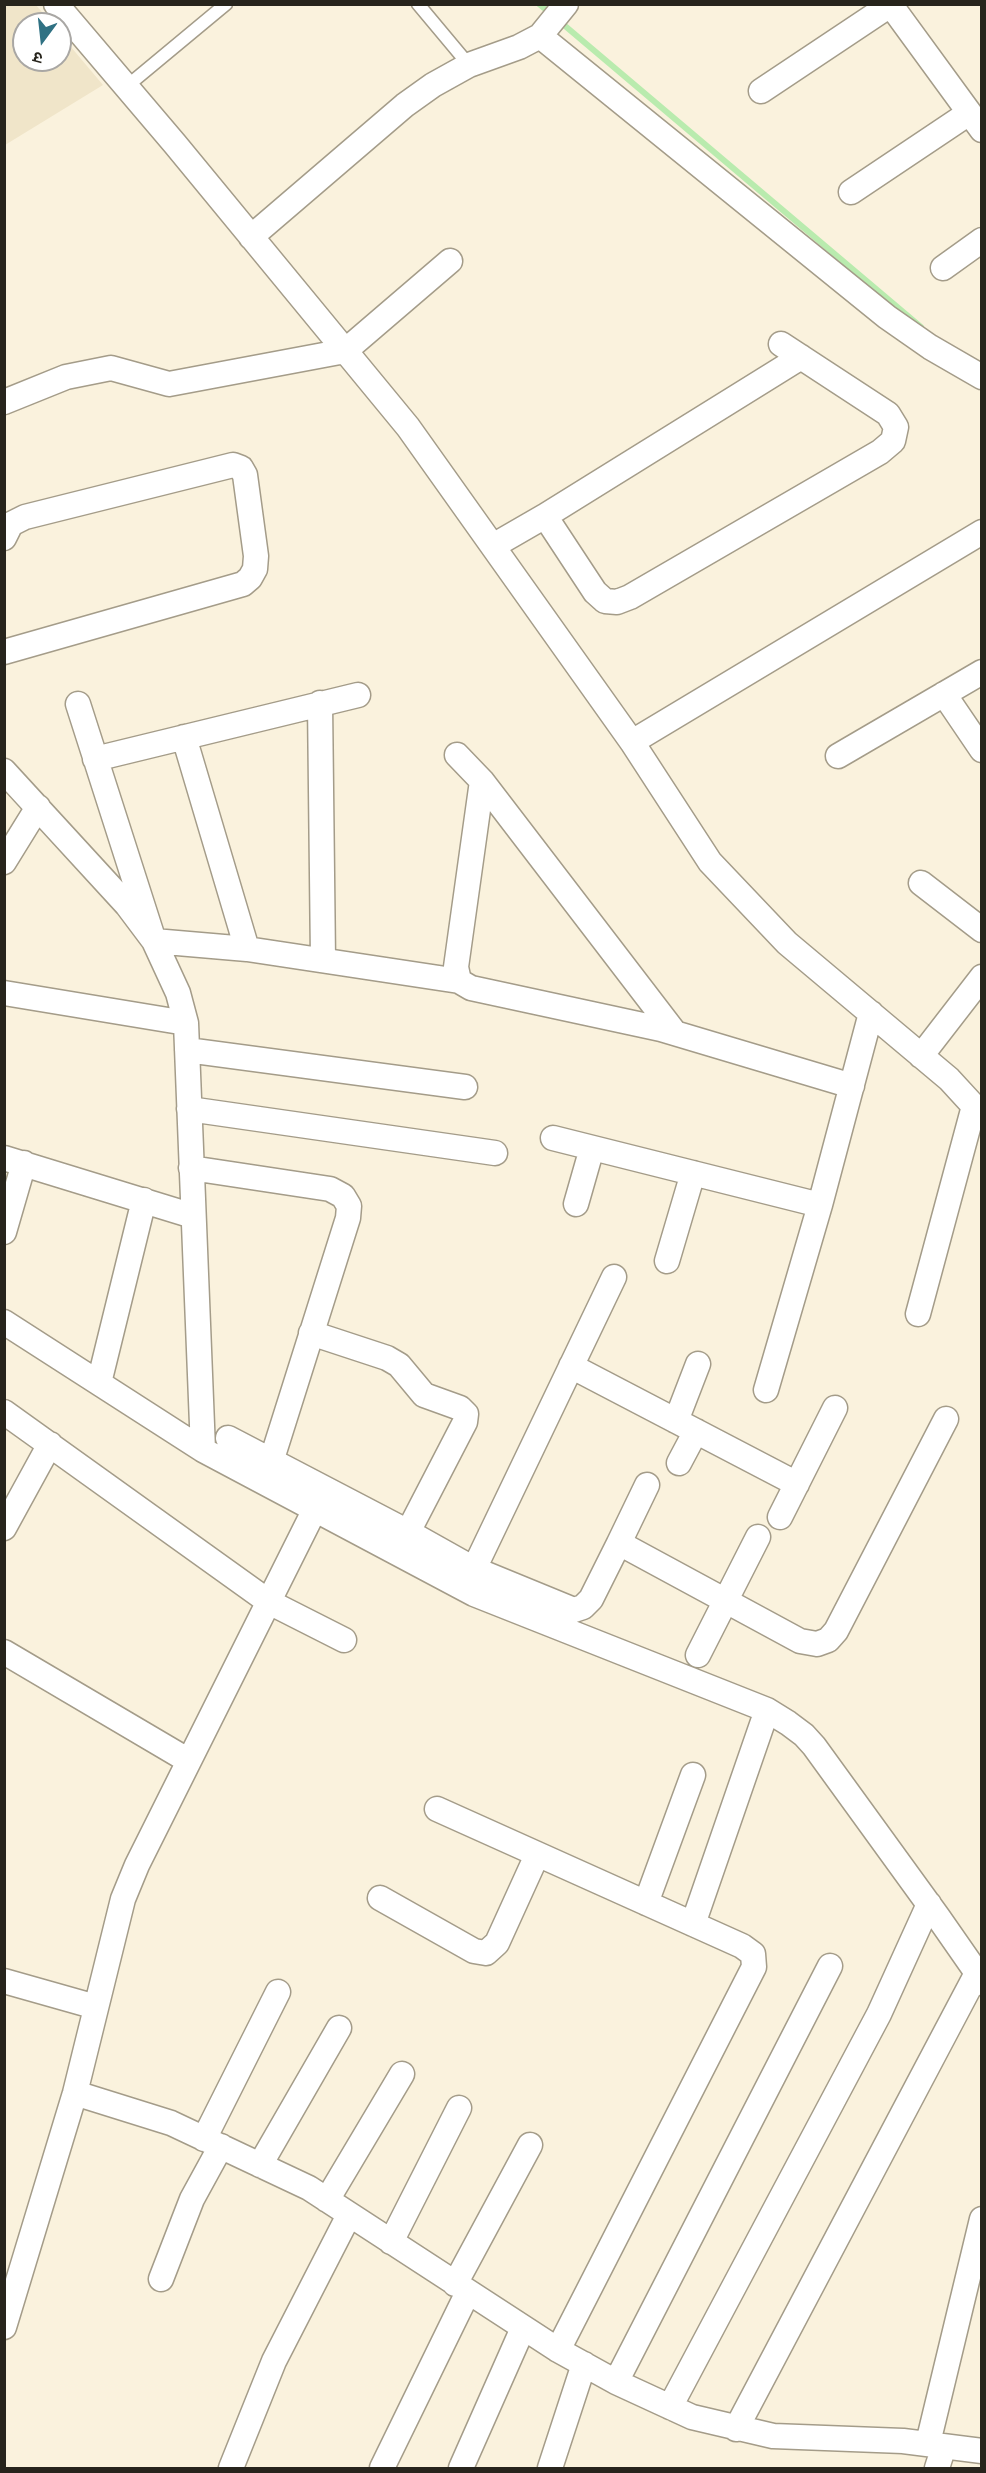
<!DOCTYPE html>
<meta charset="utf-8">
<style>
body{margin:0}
#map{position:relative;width:986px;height:2473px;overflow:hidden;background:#faf2dd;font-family:Raleway,"Noto Sans Devanagari",sans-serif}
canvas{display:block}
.frame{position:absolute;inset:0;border:6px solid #27241c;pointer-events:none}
.north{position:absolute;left:12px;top:12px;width:60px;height:60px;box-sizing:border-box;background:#fff;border:2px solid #a9a7a4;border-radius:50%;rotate:195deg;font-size:16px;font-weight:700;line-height:24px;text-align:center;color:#27241c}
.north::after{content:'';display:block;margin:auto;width:21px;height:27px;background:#2f7183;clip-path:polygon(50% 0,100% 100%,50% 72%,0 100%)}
</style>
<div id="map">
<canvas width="986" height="2473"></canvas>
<div class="frame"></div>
<div class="north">उ</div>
</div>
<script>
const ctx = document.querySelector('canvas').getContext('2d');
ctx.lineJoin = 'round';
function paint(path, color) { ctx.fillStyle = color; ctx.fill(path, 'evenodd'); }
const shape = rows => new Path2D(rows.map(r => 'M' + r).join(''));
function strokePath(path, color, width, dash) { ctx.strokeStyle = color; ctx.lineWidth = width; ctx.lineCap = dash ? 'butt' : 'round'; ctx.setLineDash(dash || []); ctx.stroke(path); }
paint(shape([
 [5,4,36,5,52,24,24,24,24,60,60,60,60,34,103,85,5,145]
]), '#f0e5c9');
strokePath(shape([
 [539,4,550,13],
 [558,20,921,327]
]), '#b9ebae', 6);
const service = shape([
 [418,4,469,65],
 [126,87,226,4]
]);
const minor = shape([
 [56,4,175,144,408,427,632,742,710,862,787,943,949,1079,982,1115],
 [890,4,982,130],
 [540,36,887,317,930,347,982,377],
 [761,91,890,5],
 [851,192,969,113],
 [251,237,405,105,433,85,469,65,519,47,540,36,566,4],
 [943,268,982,240],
 [4,402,66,377,111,368,169,384,345,351,450,261],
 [545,516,801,357],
 [4,538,11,524,25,517,233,465,241,468,245,475,256,556,255,569,250,578,243,584,4,652],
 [493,546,545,516,595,592,605,601,617,602,630,597,880,452,893,441,896,427,888,414,781,344],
 [944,694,982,750],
 [320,703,323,960],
 [78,704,154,941,247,949,459,981],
 [184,737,247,949],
 [632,742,982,532],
 [457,755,482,781,675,1033],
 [838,756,982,672],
 [95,759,358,695],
 [4,771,127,905,154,941,178,993,186,1023,203,1450,474,1594,767,1710,788,1723,804,1735,814,1746,938,1917,977,1973,982,1983],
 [482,781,456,967,459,981,471,988,661,1029,852,1086],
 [4,862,38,807],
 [921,883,982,930],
 [4,993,186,1023],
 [187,1050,465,1087],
 [921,1056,982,977],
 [189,1109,495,1153],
 [553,1138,820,1205],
 [4,1158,193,1216],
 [191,1168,330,1189,343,1196,349,1206,348,1218,271,1462],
 [576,1204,592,1148],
 [4,1232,24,1163],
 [667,1261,693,1173],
 [918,1314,974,1106],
 [4,1322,203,1450],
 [311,1333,387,1358,399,1365,424,1395,460,1408,466,1414,465,1422,408,1532],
 [571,1366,797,1484],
 [99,1383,144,1200],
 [766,1390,820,1205,871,1013],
 [4,1412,269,1602,344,1640],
 [676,1421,698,1364],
 [228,1438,408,1532,474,1569,614,1277],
 [679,1463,696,1431],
 [780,1517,835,1408],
 [4,1528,50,1444],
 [619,1543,647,1485],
 [474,1569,574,1610,583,1607,591,1599,619,1543,800,1641,817,1644,828,1640,836,1631,946,1419],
 [4,1652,189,1761],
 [698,1655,758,1537],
 [437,1809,742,1946,753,1954,754,1967,558,2350],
 [380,1898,474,1951,486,1953,497,1943,537,1855],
 [646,1903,693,1775],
 [693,1924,767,1710],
 [4,1981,96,2007],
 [75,2093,171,2123,309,2188,558,2350,616,2382,692,2417,773,2436,903,2441,982,2451],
 [204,2139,278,1992],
 [260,2165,339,2028],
 [327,2200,402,2074],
 [391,2242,459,2108],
 [161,2279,192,2199,221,2146],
 [455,2284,530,2145],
 [4,2327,75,2093,123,1899,137,1865,325,1489],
 [616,2382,830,1966],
 [670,2407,879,2014,929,1904],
 [736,2429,977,1973],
 [928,2443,982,2219],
 [231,2468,274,2361,349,2215],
 [382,2468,468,2292],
 [461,2468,523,2328],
 [550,2468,584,2364],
 [937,2468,944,2446]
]);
strokePath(service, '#a49c89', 15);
strokePath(minor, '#a49c89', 27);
strokePath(service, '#fff', 12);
strokePath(minor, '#fff', 24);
</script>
